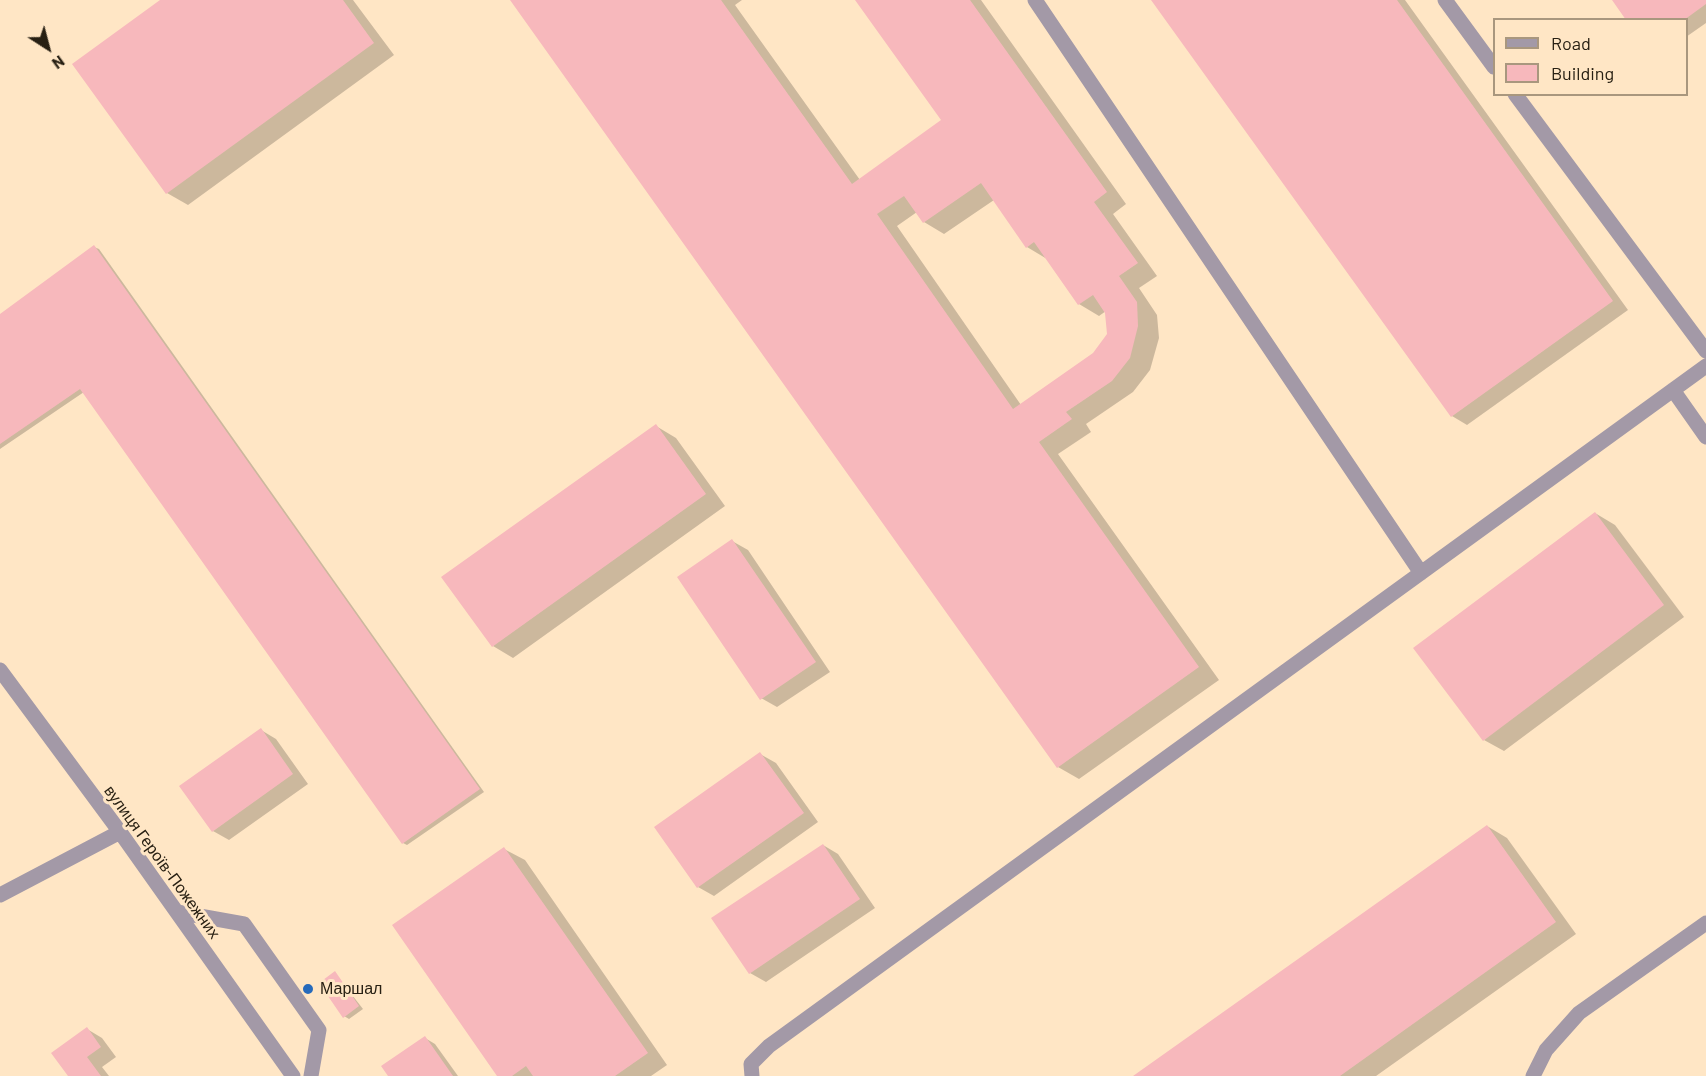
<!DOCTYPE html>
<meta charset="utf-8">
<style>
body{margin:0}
#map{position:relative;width:1706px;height:1076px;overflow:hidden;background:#ffe6c5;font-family:Barlow,sans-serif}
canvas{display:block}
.legend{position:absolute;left:1493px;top:18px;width:195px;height:78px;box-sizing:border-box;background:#ffe6c5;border:2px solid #a9977e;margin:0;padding:8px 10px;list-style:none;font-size:18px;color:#282013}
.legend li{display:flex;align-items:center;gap:12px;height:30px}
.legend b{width:30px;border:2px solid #a9977e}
.north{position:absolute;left:18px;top:18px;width:60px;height:60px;-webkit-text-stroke:4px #ffe6c5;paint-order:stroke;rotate:144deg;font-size:16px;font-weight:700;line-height:24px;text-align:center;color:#282013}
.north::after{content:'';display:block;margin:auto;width:21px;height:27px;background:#282013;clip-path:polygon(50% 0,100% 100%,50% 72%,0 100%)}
</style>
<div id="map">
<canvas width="1706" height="1076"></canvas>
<ul class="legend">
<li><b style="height:8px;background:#a399a7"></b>Road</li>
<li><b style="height:16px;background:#f7b8bc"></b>Building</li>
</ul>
<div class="north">N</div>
</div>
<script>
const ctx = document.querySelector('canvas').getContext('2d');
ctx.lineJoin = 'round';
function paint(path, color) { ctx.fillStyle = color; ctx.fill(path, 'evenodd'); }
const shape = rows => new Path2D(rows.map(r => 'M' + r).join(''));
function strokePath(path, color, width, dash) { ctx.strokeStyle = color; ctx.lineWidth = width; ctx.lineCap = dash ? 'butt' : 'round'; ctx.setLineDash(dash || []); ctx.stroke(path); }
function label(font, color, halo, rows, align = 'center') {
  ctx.font = font + ' Barlow,sans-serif'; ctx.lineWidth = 6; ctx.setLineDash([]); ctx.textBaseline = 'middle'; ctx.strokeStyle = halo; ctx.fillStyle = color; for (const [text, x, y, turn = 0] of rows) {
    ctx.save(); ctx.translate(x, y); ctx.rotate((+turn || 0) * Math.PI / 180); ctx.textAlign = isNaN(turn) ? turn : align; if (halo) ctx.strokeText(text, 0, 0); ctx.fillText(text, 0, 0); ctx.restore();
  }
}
paint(shape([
 [162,0,353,0,394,55,188,205,167,193,74,64],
 [512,0,742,0,735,5,860,180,943,121,857,0,981,0,1126,204,1113,214,1157,276,1139,288,1157,315,1159,338,1150,370,1133,392,1086,424,1091,432,1058,454,1219,680,1079,779,1058,767],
 [994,200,1027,247,1047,259,1079,304,1099,316,1106,311,1109,334,1094,354,1021,405,897,226,917,212,924,222,944,234],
 [1153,0,1405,0,1628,310,1467,425,1452,416],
 [1614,0,1706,0,1706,23,1686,37,1686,20,1628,20],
 [94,247,99,249,484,792,407,845,403,843,84,392,0,449,0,316],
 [656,426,676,438,725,506,513,658,493,646],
 [1595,513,1615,525,1684,617,1504,751,1484,740],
 [732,541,748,550,830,672,777,707,761,698],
 [261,730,276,739,308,784,229,840,213,831,181,786],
 [760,754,776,763,818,822,714,896,698,887],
 [1487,826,1507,838,1576,934,1376,1076,1136,1076],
 [823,845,838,854,875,908,766,982,750,973],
 [504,849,525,860,667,1065,651,1076,499,1076],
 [335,973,363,1009,349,1019,344,1016],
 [87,1029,102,1038,116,1057,102,1067,109,1076,70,1076],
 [425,1038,435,1044,458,1076,390,1076]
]), '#0003');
paint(shape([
 [160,0,343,0,374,43,166,194,72,64],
 [510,0,721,0,852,184,941,120,855,0,970,0,1107,192,1094,202,1138,263,1119,276,1137,302,1138,326,1130,358,1112,381,1066,412,1072,419,1039,442,1199,667,1057,768],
 [981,183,1026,248,1034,242,1078,305,1093,295,1105,313,1107,334,1093,353,1013,409,877,214,904,196,923,223],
 [1151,0,1397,0,1613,301,1451,417],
 [1612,0,1706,0,1706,4,1684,20,1626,20],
 [94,245,480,789,402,844,80,389,0,444,0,314],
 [656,424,706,494,492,647,441,577],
 [1595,512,1664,605,1483,741,1413,648],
 [732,539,816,662,760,700,677,577],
 [261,728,293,774,212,832,179,786],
 [760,752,804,813,697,888,654,827],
 [1487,825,1556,922,1340,1076,1133,1076],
 [823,844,860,899,749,974,711,918],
 [504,847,648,1053,615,1076,533,1076,526,1066,512,1076,497,1076,392,925],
 [335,971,359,1006,343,1018,319,983],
 [87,1027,101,1047,87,1057,101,1076,68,1076,51,1053],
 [425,1036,453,1076,388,1076,381,1066]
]), '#f7b8bc');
strokePath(shape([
 [1035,0,1421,573],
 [1445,0,1494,67],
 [1515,94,1706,351],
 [1673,390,1706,437],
 [0,670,120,832,293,1076],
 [0,895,120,832],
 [177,912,244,924,319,1030,311,1076],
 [752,1076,751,1064,769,1046,1706,366],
 [1533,1076,1546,1050,1579,1013,1706,923]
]), '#a399a7', 15);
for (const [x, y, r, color] of [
 [308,989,6,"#266abb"]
]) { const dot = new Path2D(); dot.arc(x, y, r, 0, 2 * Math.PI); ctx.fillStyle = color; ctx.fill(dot); strokePath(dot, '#ffe6c5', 2); }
label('16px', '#282013', '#ffe6c5', [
 ["вулиця Героїв-Пожежних",162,862,54]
]);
label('16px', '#282013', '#ffe6c5', [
 ["Маршал",320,989]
], 'left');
</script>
